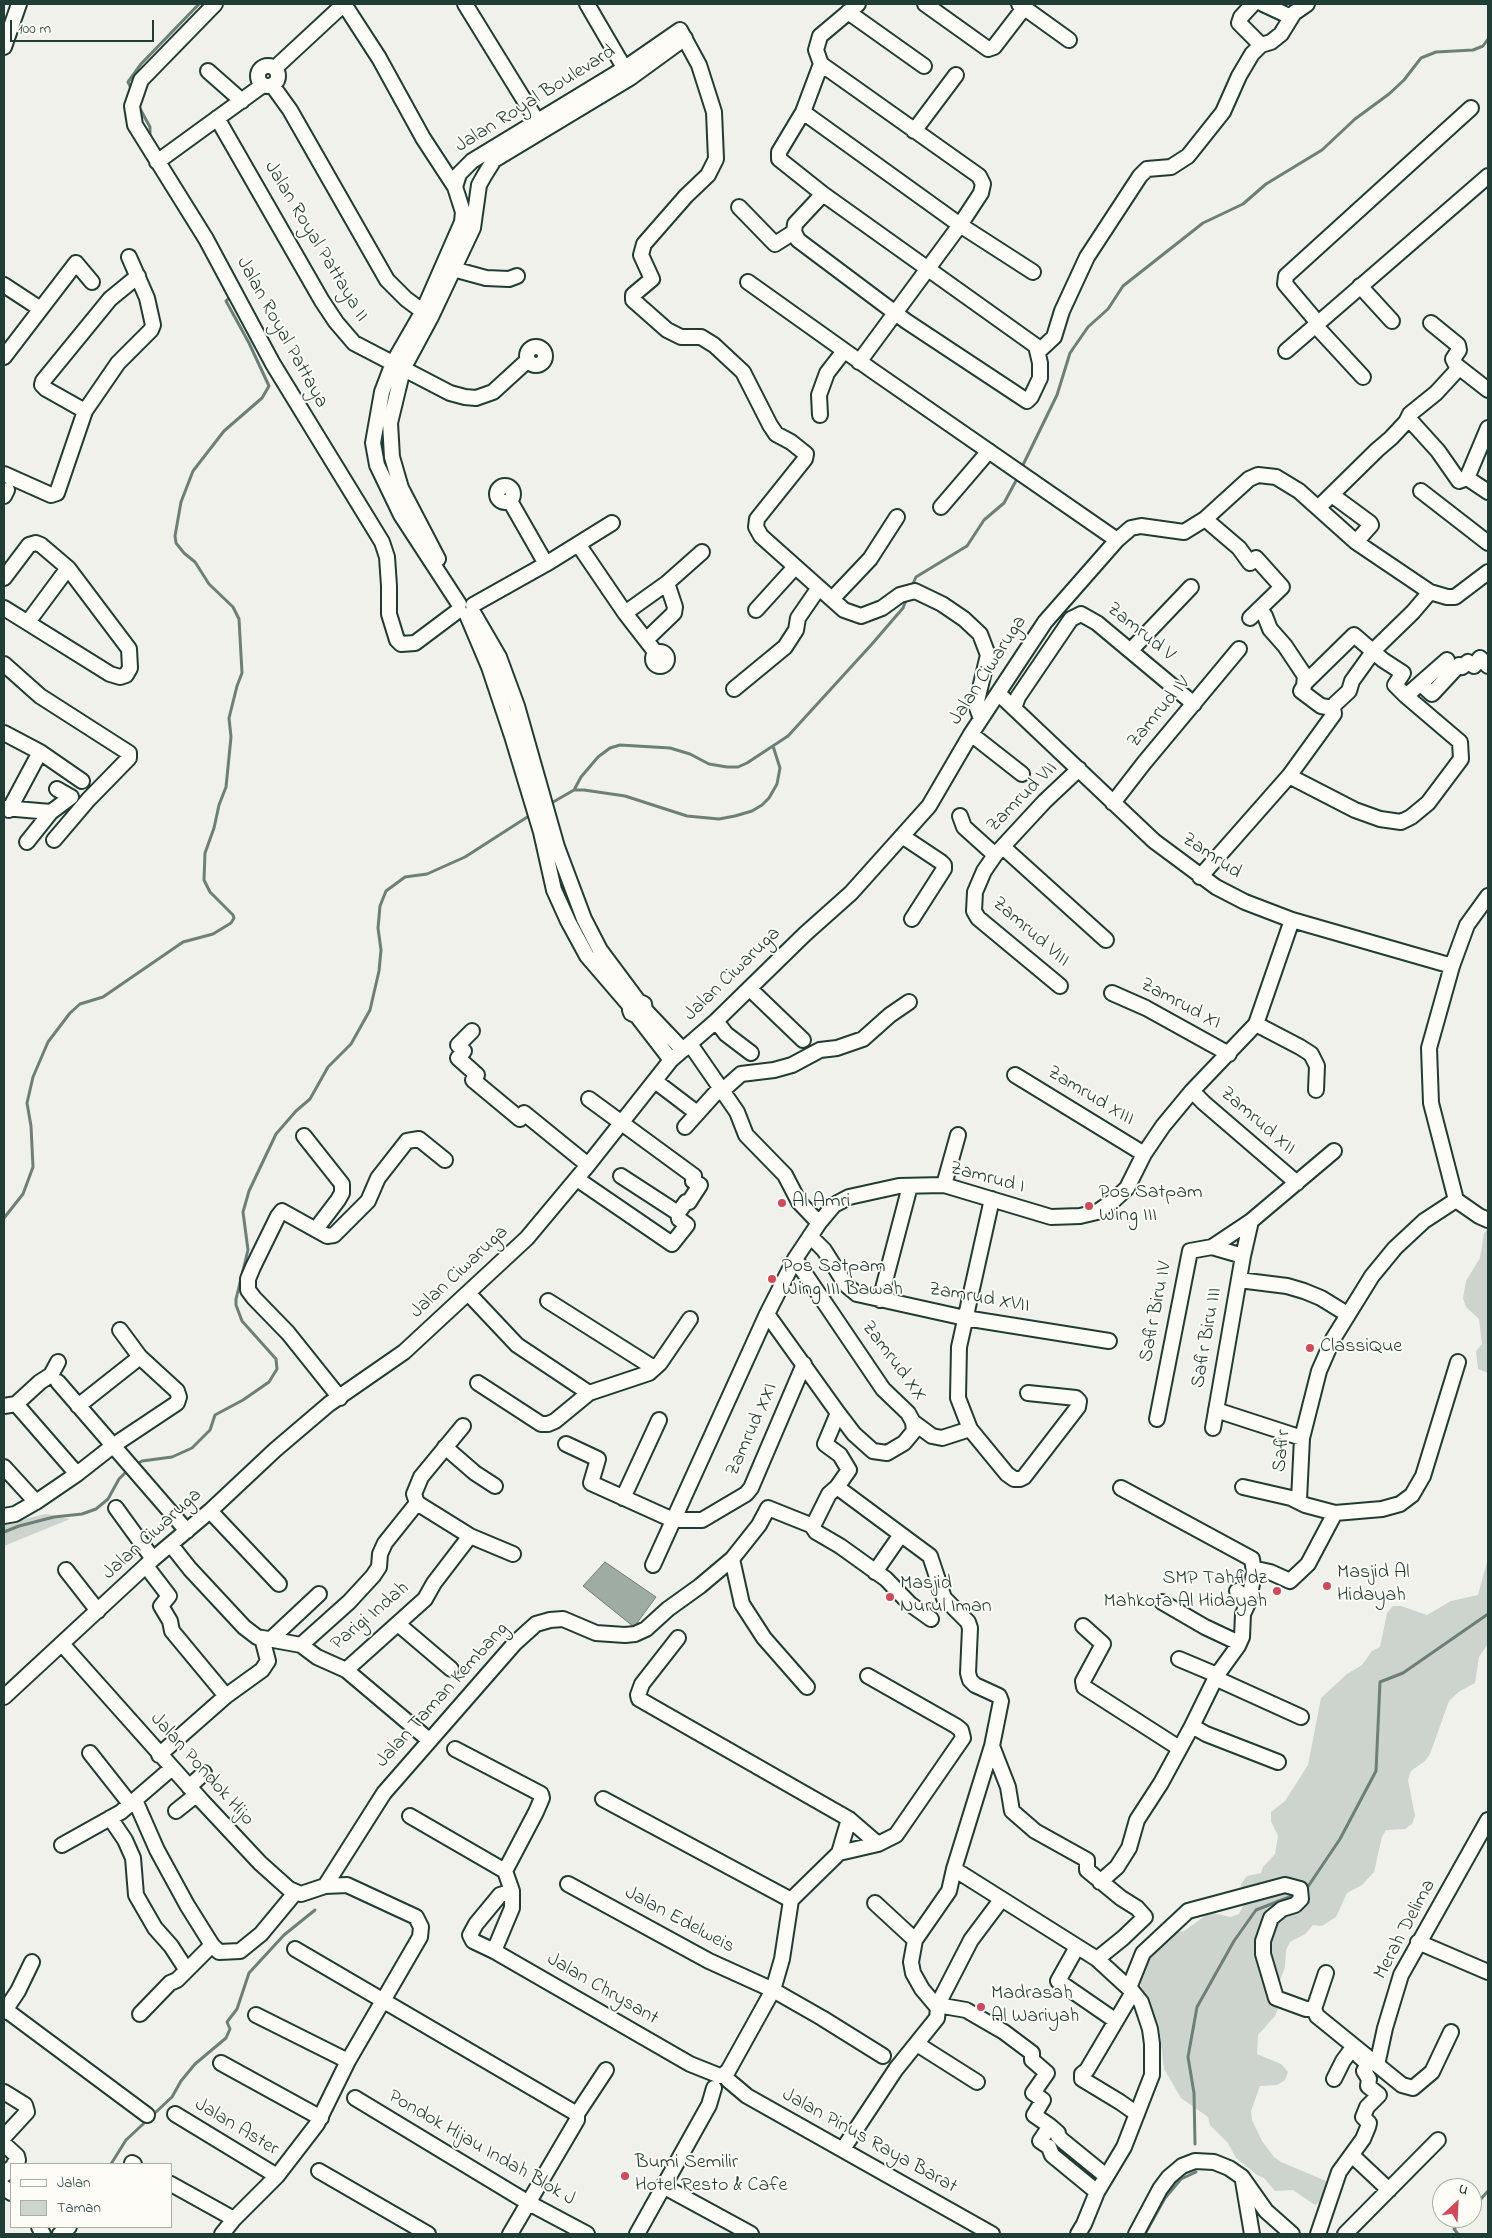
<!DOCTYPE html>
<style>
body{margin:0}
#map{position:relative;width:1492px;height:2238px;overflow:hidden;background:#f0f1eb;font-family:"Indie Flower",sans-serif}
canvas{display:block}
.frame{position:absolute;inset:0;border:5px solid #1f3d34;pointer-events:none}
.legend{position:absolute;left:10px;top:2163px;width:162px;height:65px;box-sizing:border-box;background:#fdfcf7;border:1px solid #a4b0a9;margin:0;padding:6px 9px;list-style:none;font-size:15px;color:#1f3d34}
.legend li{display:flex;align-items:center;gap:10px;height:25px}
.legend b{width:25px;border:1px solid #a4b0a9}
.north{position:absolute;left:1432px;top:2178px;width:50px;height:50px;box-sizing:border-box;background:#fdfcf7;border:1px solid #a4b0a9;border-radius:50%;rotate:25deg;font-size:14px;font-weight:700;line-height:20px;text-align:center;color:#1f3d34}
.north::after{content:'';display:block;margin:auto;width:18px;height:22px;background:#d1495b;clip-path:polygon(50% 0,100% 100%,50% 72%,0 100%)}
.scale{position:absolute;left:10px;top:20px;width:144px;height:22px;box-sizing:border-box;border:2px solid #1f3d34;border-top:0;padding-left:6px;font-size:15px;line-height:18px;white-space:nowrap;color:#1f3d34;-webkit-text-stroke:4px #fdfcf7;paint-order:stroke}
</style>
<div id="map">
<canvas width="1492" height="2238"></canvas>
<div class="frame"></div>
<ul class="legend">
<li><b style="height:6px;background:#fdfcf7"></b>Jalan</li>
<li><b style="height:14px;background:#cdd3cd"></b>Taman</li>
</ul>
<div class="north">U</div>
<div class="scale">100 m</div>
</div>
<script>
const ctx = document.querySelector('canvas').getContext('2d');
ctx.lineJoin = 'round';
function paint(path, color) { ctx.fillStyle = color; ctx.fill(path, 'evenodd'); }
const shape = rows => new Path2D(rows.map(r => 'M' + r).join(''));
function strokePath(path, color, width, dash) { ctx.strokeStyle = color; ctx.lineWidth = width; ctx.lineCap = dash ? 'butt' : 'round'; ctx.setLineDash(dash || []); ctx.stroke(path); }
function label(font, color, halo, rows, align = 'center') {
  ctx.font = font + ' "Indie Flower",sans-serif'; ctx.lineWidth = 4; ctx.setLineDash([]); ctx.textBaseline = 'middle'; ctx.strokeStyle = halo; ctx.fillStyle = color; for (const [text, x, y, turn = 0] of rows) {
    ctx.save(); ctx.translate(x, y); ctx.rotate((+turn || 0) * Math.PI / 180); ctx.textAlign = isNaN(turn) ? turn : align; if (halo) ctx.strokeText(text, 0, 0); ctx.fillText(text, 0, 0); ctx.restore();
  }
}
paint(shape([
 [1488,1229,1488,1373,1478,1369,1476,1351,1482,1344,1479,1319,1466,1307,1463,1298,1466,1281,1480,1258,1484,1233],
 [46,1514,70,1519,4,1546,4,1524],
 [1488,1532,1488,1644,1479,1657,1475,1683,1460,1691,1449,1701,1430,1754,1425,1761,1411,1771,1408,1780,1415,1816,1412,1824,1405,1829,1386,1830,1382,1837,1374,1872,1362,1885,1347,1893,1336,1917,1322,1926,1313,1925,1305,1934,1290,1942,1286,1950,1285,1967,1279,1983,1281,2001,1275,2016,1258,2035,1257,2054,1281,2064,1288,2072,1285,2080,1277,2085,1260,2086,1251,2111,1252,2120,1262,2141,1274,2157,1281,2162,1331,2183,1333,2192,1315,2205,1293,2190,1275,2191,1264,2178,1257,2175,1236,2158,1228,2143,1210,2125,1208,2117,1181,2098,1164,2069,1159,2026,1142,1996,1140,1979,1142,1970,1160,1940,1167,1935,1184,1931,1205,1916,1213,1913,1230,1917,1239,1914,1243,1906,1241,1884,1247,1876,1261,1873,1263,1867,1275,1854,1278,1836,1271,1821,1271,1812,1285,1801,1308,1765,1321,1698,1347,1674,1362,1665,1372,1651,1380,1647,1387,1613,1393,1606,1401,1606,1427,1615,1451,1601,1478,1595,1487,1562]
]), '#cdd3cd');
const water = shape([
 [605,1562,656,1597,634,1627,583,1586,605,1562]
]);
paint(water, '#9faca4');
strokePath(water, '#6c8077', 1);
strokePath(shape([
 [132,90,128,82,141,64,199,4],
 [138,105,150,127,150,138],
 [1021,469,1057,395,1070,353,1088,327,1108,309,1123,286,1203,223,1243,204,1266,184,1322,150,1355,119,1389,94,1404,80,1421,58,1436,52,1473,50,1483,46,1488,39],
 [911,588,916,577,967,546,984,520,1004,503,1018,477],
 [574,790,581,777,598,757,610,748,620,745,670,748,690,754,709,764,727,767,738,767,747,763,788,736,872,644,903,608,907,598],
 [548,805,574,790,584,790,625,796,687,816,719,819,735,816,752,811,762,805,769,798,777,784,780,768,773,746],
 [4,1218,23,1194,33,1167,31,1126,27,1103,33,1077,48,1042,70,1013,80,1004,103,997,183,942,213,934,231,923,234,918,233,915,210,892,204,880,205,853,214,828,219,805,226,787,231,737,229,718,237,686,242,673,239,619,233,607,209,584,195,562,184,553,176,543,175,536,181,502,193,471,224,431,262,398,269,386,249,343,226,301,233,295],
 [135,1465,142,1461,172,1457,192,1448,210,1430,215,1415,243,1400,269,1382,277,1369,276,1359,242,1321,236,1305,236,1299,248,1250,243,1212,249,1191,276,1134,296,1111,310,1099,328,1067,351,1044,370,1010,379,971,381,950,378,928,380,906,386,891,405,877,427,874,465,857,532,814],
 [4,1532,19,1526,54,1517,82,1514,96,1509,108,1499,119,1479,128,1470],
 [1305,1891,1340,1839,1376,1771,1380,1682,1403,1673,1488,1614],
 [1195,2144,1194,2093,1188,2057,1197,2007,1234,1941,1256,1910,1297,1894],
 [111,2164,126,2140,172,2097,181,2081,195,2064,226,2038,230,2029,227,2022,237,2009,249,1973,284,1935,315,1910],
 [1472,2209,1488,2191],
 [1145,2234,1165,2198,1181,2179,1196,2172],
 [1458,2234,1454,2229,1464,2218]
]), '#6c8077', 3);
const minor = shape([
 [215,4,141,80,132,106,135,125,206,239,273,364,382,542,387,557,389,586,389,614,397,640,401,644,415,643,459,610],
 [344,4,379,58,423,138,455,187],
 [465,4,542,129],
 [587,4,629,76],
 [858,4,820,36,816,50,821,64,803,112,960,225,1033,272],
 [925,4,988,49,994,47,1024,8],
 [1019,4,1069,40],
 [1253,4,1241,17,1239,23,1261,45],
 [1263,4,1291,17],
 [848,12,924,66],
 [4,47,19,4],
 [821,64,979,176,983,184,981,193,960,225,859,362],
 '258 76a10 10 0 1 1 20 0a10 10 0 1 1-20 0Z',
 [275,68,344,4],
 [208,71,242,101],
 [272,85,290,110,387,280,406,299,429,316],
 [803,112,779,152,779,159,823,194,1036,346,1040,363,1040,378,1031,397,1027,401,906,321,798,240,794,232,795,224,823,194],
 [217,118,322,301,336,322,354,343,450,393,465,397,476,398,493,392,528,360],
 [914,131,956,75],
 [157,162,263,85],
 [739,207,775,244,794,232],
 [447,264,453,269,486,278,509,279,517,276],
 [748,282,873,371,1117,540],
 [4,285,39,308],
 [1360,286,1392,321],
 [1318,323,1285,284,1286,276,1471,108],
 [1431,323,1458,345,1459,350,1453,359,1456,365,1488,390],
 [1315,325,1363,377],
 '527 356a9 9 0 1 1 18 0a9 9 0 1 1-18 0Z',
 [1286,351,1488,176],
 [1038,352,1054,337,1062,311,1087,257,1140,176,1147,169,1171,167,1188,156,1223,112,1239,76,1252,54,1261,45,1271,42,1281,34,1294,13,1307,4],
 [4,357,76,263,92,282],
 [85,411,46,389,42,385,43,381,110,299,138,276],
 [820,415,819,395,827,373,844,351],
 [1409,419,1438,451,1459,481,1467,478,1488,428],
 [4,474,51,495,57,493,85,411,118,363,151,330,153,325,147,298,129,257],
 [1467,478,1488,492],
 '497 494a8 8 0 1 1 16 0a8 8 0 1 1-16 0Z',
 [1421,491,1488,543],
 [1332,495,1370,523,1371,525,1356,542],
 [4,496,7,490],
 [941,507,989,451],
 [1318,508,1377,450,1391,438,1406,422,1410,414,1436,393,1459,368],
 [1205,519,1239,548,1250,563,1256,558,1282,587,1250,618],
 [578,544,625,613,656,653],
 [438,559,401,488,392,457,390,423,403,369,431,317,473,228,479,185,484,176,494,160,630,78,685,38],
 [546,564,612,523],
 [4,578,29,545,36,543,41,545,68,568,129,649,130,668,126,675,120,677,110,674,4,608],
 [833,598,870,559,897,517],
 [459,604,401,515,377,465,373,443,382,392,393,363,423,311,462,222,463,212,455,187,459,174,472,161,625,68,680,30,699,65,714,112,716,159,708,175,686,196,644,244,641,255,652,279,633,295,633,300,667,330,681,337,701,337,714,345,743,372,770,425,776,434,791,442,806,454,805,459,757,519,756,527,761,536,844,610,861,616,882,608,900,595,915,591,942,604,964,619,980,634,988,655,976,705,981,719],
 [473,605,546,564,510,501],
 [756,610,795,567],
 [625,613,667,583,702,552],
 [474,614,499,657,517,706,557,847,584,919,600,950,638,1001],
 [467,615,489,667,512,736,541,832,554,890,568,921,587,956,630,1006],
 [28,622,68,568],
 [647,639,674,613,675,607,667,583],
 [1131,650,1191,587],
 '653 659a7 7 0 1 1 14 0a7 7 0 1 1-14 0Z',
 [4,664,40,696,129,753,129,758,88,800,54,840],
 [1305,683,1354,635,1383,660,1403,673,1395,685,1406,696],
 [1421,684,1432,694,1459,665,1462,667,1468,662,1474,666,1480,658,1488,666],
 [734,689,785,647,796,630,798,618,818,589],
 [999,694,1154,841,1216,887,1245,902,1292,920,1452,966],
 [1335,704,1349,691,1352,681,1375,649,1413,612,1430,592],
 [1014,708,1018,697,1071,619,1081,614,1097,623,1194,704],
 [4,733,40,752,9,810],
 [971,734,1022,774],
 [40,752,82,781],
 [1289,776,1355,810,1380,819,1401,822,1411,817,1428,803,1461,759,1460,742,1406,696,1447,660],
 [1113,803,1144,763,1239,649],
 [4,808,51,812,71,797,57,789],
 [960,816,964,827,995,855],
 [902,836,941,862,944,865,944,869,912,919],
 [27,842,51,812],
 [1003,847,1106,940],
 [1200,877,1289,776,1334,714,1333,708,1321,706,1301,691,1304,686,1305,676,1285,646,1270,629,1265,616,1260,609],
 [1488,896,1467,925,1452,966,1429,1048,1431,1103,1456,1200,1479,1216,1488,1220],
 [1060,986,978,918,974,911,975,892,984,871,995,855,1045,801,1079,769],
 [750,989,803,1040],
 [1112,993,1146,1008,1229,1054],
 [645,1010,683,1050],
 [637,1016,645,1010,644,1004,638,1001,632,1003,630,1010,631,1013,637,1016,671,1060],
 [716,1021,726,1034,751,1053],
 [1256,1024,1300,1047,1311,1054,1317,1066,1316,1090],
 [472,1031,458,1045,464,1051,458,1058,477,1075,473,1080,520,1119,524,1113,588,1165],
 [690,1044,737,1112,746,1135,785,1175,799,1202,819,1223],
 [1015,1075,1144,1154],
 [655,1081,697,1113],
 [723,1090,741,1074,774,1070,792,1065,820,1050,837,1048,863,1039,890,1015,909,1002],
 [1192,1091,1204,1103,1297,1183],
 [589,1099,694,1176,693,1181,700,1185,689,1202,686,1202,678,1213,621,1176],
 [685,1127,721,1087],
 [304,1136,342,1184,342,1193,338,1200,316,1229],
 [577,1179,672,1244,687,1225,679,1219,678,1213],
 [944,1185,958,1135],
 [992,1199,959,1347,958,1398,970,1429,1007,1474,1014,1479,1020,1479,1024,1477,1078,1407,1079,1401,1076,1398,1028,1393],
 [810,1236,824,1250,846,1285,857,1294,965,1318,1109,1341],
 [1212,1247,1243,1256],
 [1239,1280,1287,1286,1304,1291,1321,1298,1347,1314],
 [468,1293,517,1345,589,1393,649,1373,660,1363,690,1319],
 [880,1300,910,1186],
 [548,1301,654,1368],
 [767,1314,838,1413,854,1434,873,1451,887,1453,904,1443,914,1431,913,1422,908,1413,883,1389,795,1259],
 [58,1382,187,1531],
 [478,1383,541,1424,548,1424,555,1421,589,1393],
 [340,1398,288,1333,254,1298,248,1290,248,1279,253,1267,278,1216,282,1211,327,1236,334,1235,368,1201,378,1178,407,1141,419,1139,445,1160],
 [16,1404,77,1474],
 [4,1406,16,1404,40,1382,51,1375,58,1362],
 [78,1406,140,1357],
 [1216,1410,1302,1438],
 [1157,1419,1190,1251,1212,1247,1251,1221],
 [913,1422,932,1436,942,1438,970,1429],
 [1213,1428,1243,1256,1251,1221,1334,1151],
 [566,1444,598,1459,591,1483,673,1520,702,1520,746,1494,751,1488,804,1364],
 [445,1447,475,1473,495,1486],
 [4,1467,36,1502],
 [837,1487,930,1556,944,1598,968,1622,970,1628,968,1673,970,1680,975,1685,999,1696,1001,1701,992,1746,954,1869,949,1891,915,1940,911,1962,913,1973,922,1989,938,2008,937,2018,896,2069,843,2149],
 [1243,1487,1291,1498,1305,1505,1335,1513,1382,1509,1400,1504,1412,1495,1423,1476,1458,1362],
 [623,1498,659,1420],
 [1299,1500,1302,1438,1319,1371,1333,1339,1372,1276,1395,1248,1424,1221,1456,1200],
 [116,1508,153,1559],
 [210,1511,279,1584],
 [4,1516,15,1514,36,1502,77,1474,114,1445,177,1403,179,1397,177,1391,140,1357,120,1330],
 [812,1526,816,1532,840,1546,886,1579,910,1604,931,1619],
 [470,1536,513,1554],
 [171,1545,190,1569,244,1627,257,1637,301,1645,349,1602,373,1576,379,1567,380,1554,385,1543,417,1503,414,1494,421,1477,463,1426],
 [732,1559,742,1604,764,1638,807,1687],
 [653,1565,767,1314,795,1259,819,1223,834,1205,849,1197,899,1186,944,1185,1051,1217,1080,1216,1097,1212,1113,1201,1127,1188,1144,1154,1163,1126,1192,1091,1256,1024,1292,920],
 [146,1566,169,1596,161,1606,170,1621,172,1631,226,1696],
 [66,1570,98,1611],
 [875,1572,900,1536],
 [1254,1572,1261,1570,1270,1572,1290,1581,1308,1564,1335,1513],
 [1237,1591,1249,1601],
 [1162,1602,1205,1627,1239,1643],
 [398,1624,451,1669],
 [1083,1626,1103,1644,1083,1681,1084,1687,1179,1748],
 [678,1638,642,1684,638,1695,639,1699,849,1819,878,1844],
 [271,1639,319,1594],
 [62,1644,202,1801,260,1863,289,1889,301,1894,325,1886,347,1885,416,1917,421,1927,420,1937,348,2061,317,2124,277,2176,234,2219,222,2234],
 [301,1645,317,1657,346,1670,425,1599,434,1583,470,1536,417,1503],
 [1179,1659,1217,1675],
 [346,1670,429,1740],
 [1215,1678,1301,1717],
 [4,1697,153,1559,210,1511,275,1450,329,1404,404,1352,527,1238,588,1165,671,1060,716,1021,805,934,851,893,929,806,971,734,1045,622,1117,540,1131,528,1141,526,1184,532,1205,519,1249,479,1258,475,1276,477,1299,491,1356,542,1430,592,1447,597,1455,597,1488,572],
 [1192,1726,1206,1734,1278,1762],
 [992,1746,1008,1787,1012,1811,1035,1831,1087,1860,1087,1870,1121,1898,1137,1908,1145,1917,1123,1938,1097,1959,1133,1992,1141,2002,1150,2029,1152,2044,1152,2075,1124,2147,1097,2192,1084,2224,1078,2234],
 [455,1749,541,1794,542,1798,536,1812,505,1871],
 [90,1753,131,1805],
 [159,1755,226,1696,262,1670,268,1661,262,1638],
 [189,1787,204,1773],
 [603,1799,791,1900],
 [135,1800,157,1850,187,1905,212,1945],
 [176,1811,196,1795],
 [410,1816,505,1871],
 [110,1818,125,1840,133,1858,136,1895,155,1928,171,1946,186,1969],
 [62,1845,121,1812,172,1768],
 [839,1853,878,1844,896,1835,963,1738,961,1730,956,1726,868,1676],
 [954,1869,1097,1959],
 [1100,1882,1117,1867,1129,1848,1137,1820,1161,1783,1192,1726,1217,1675,1238,1646,1242,1637,1243,1614,1249,1601,1254,1572,1252,1559,1121,1488],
 [568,1884,709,1961,773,1990,822,2018,883,2056],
 [325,1886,384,1793,515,1643,536,1624,550,1620,563,1619,596,1633,625,1635,635,1634,646,1629,668,1609,700,1586,732,1559,759,1525,768,1508,813,1526,829,1494,837,1487,849,1470,840,1455,825,1444,838,1413],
 [512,1891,500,1895,476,1924,470,1935,473,1941,494,1951,690,2064,720,2076],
 [875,1903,915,1940],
 [1418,1942,1488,1972],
 [1077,1947,1058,1981,1116,2021],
 [295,1949,577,2114],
 [494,1951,512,1908,512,1891,505,1871],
 [1326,1973,1314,2009,1317,2016,1402,2085,1413,2088,1432,2072,1451,2032],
 [1129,1988,1143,1953,1188,1911,1285,1885,1300,1889,1301,1899,1295,1905,1282,1909,1271,1918,1263,1941,1263,1954,1276,1998,1306,2009,1314,2009],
 [1133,1992,1087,2070,1082,2074,1082,2079,1120,2102,1137,2114],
 [937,2006,971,1940,1001,1900],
 [938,2008,943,2006,966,2010,1004,2032,1032,2053,1032,2060,1047,2073,1033,2093,1043,2100,1034,2115,1050,2126,1040,2141,1049,2147,1052,2155,1097,2192],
 [6,2010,147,2115],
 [4,2012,18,1991,32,1962],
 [140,2014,170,1983,177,1980,212,1945,219,1952,240,1951,261,1934,295,1893],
 [256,2015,348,2061],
 [917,2044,977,2082],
 [221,2063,321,2118],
 [1377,2065,1385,2028,1401,1975,1488,1820],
 [722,2076,728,2071,773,1990,782,1959,791,1900,839,1853,849,1819],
 [1334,2079,1343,2061,1354,2046],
 [728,2080,747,2096,992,2234],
 [4,2092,25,2105,27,2112,4,2137],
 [355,2098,527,2202,587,2234],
 [175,2114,277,2176],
 [1050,2126,1058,2133,1058,2136,1063,2141,1106,2176],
 [4,2144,17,2156,18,2160,14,2164],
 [1355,2158,1389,2190],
 [132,2163,134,2164],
 [319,2171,428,2234],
 [4,2175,11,2168],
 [1243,2181,1252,2234],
 [171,2184,234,2219],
 [663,2186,751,2234],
 [4,2187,11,2193],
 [39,2227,43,2234],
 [60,2234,69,2227],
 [510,2234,577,2120,577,2114,606,2070],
 [637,2234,709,2105,714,2088],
 [1136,2234,1160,2189,1169,2177,1182,2166,1195,2161,1214,2162,1229,2168,1242,2177,1266,2211,1292,2234],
 [1318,2234,1339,2172,1363,2139,1368,2127,1369,2123,1363,2117,1367,2107,1379,2095,1368,2086,1369,2079,1364,2071,1368,2064,1359,2056],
 [1345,2234,1438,2140]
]);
strokePath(minor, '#1f3d34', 18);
strokePath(minor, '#fdfcf7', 14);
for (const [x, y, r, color] of [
 [782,1203,5,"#d1495b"],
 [1089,1206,5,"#d1495b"],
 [772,1279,5,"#d1495b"],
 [1310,1348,5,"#d1495b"],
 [1327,1586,5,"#d1495b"],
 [1277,1591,5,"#d1495b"],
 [890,1597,5,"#d1495b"],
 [981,2007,5,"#d1495b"],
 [625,2176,5,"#d1495b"]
]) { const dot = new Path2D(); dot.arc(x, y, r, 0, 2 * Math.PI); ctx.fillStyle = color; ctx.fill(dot); strokePath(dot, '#fdfcf7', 2); }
label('20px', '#1f3d34', '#fdfcf7', [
 ["Jalan Royal Boulevard",536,100,-32],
 ["Jalan Royal Pattaya II",315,242,59],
 ["Jalan Royal Pattaya",281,333,61],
 ["Zamrud V",1140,633,39],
 ["Jalan Ciwaruga",989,671,-57],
 ["Zamrud IV",1160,713,-50],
 ["Zamrud VII",1023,798,-45],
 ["Zamrud",1211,857,34],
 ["Zamrud VIII",1030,933,41],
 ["Jalan Ciwaruga",733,975,-44],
 ["Zamrud XI",1180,1005,28],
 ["Zamrud XIII",1090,1097,31],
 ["Zamrud XII",1257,1122,41],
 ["Zamrud I",987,1179,15],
 ["Jalan Ciwaruga",460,1273,-43],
 ["Zamrud XVII",979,1299,10],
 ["Safir Biru IV",1157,1312,-79],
 ["Safir Biru III",1208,1338,-80],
 ["Zamrud XX",893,1362,53],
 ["Zamrud XXI",753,1430,-66],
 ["Safir",1283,1451,-84],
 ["Jalan Ciwaruga",153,1535,-42],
 ["Parigi Indah",371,1617,-40],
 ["Jalan Taman Kembang",443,1696,-48],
 ["Jalan Pondok Hijo",201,1770,48],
 ["Jalan Edelweis",679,1921,28],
 ["Merah Delima",1406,1930,-62],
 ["Jalan Chrysant",602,1990,30],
 ["Jalan Aster",236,2128,31],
 ["Jalan Pinus Raya Barat",869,2142,29],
 ["Pondok Hijau Indah Blok J",481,2149,30]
]);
label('20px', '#1f3d34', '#fdfcf7', [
 ["Pos Satpam",1099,1194],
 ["Wing III",1099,1217],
 ["Al Amri",792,1203],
 ["Pos Satpam",782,1268],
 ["Wing III Bawah",782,1291],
 ["ClassiQue",1320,1348],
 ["Masjid Al",1337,1574],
 ["Hidayah",1337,1597],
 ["SMP Tahfidz",1267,1580,"right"],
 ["Mahkota Al Hidayah",1267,1603,"right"],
 ["Masjid",900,1585],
 ["Nurul Iman",900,1608],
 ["Madrasah",991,1995],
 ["Al Wariyah",991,2018],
 ["Bumi Semilir",635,2164],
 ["Hotel Resto & Cafe",635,2187]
], 'left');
</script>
